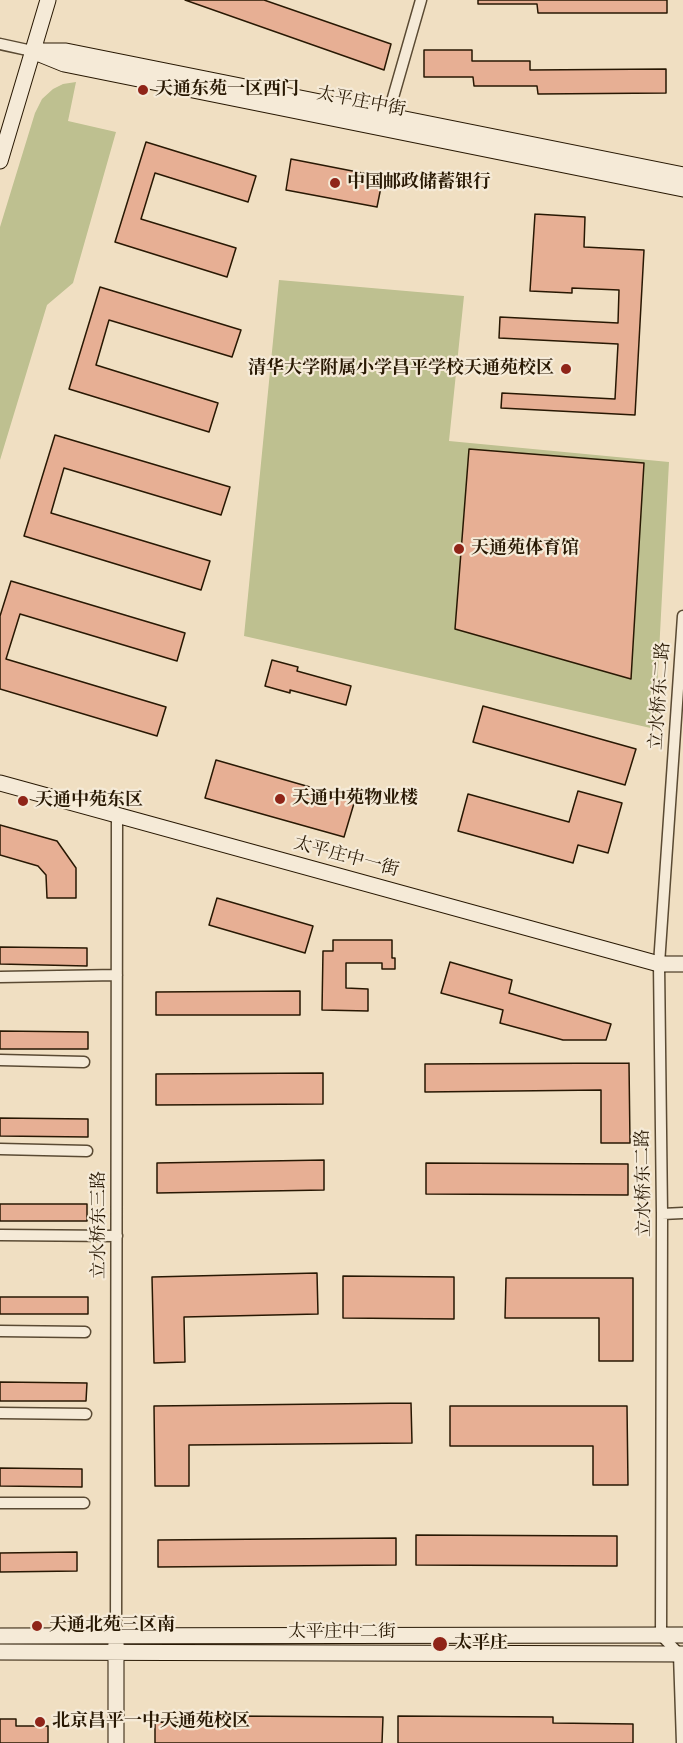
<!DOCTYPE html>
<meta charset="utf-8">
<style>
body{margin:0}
canvas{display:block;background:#f0dfc2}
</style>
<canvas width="683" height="1743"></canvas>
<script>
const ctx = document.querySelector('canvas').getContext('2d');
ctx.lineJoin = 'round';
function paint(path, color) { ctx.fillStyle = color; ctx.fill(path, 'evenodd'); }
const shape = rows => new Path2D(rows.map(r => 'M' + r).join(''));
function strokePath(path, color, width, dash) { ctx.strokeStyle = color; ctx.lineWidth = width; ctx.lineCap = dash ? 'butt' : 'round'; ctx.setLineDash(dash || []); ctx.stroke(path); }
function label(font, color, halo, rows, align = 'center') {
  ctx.font = font + ' "IM FELL English","Noto Serif SC",serif'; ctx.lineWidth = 4.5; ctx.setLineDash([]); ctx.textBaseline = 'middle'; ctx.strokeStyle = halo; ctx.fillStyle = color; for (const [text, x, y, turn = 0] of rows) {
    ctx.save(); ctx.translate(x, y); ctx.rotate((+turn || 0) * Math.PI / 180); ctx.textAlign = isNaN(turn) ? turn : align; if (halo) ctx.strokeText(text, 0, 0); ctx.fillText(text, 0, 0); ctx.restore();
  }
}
paint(shape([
 [76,82,68,121,116,132,73,283,47,305,0,460,0,227,35,113,42,99,53,89,63,84],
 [279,280,464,296,449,441,669,462,655,729,244,636]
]), '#bec090');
const building = shape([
 [185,0,264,0,391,44,384,70,185,0],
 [478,0,667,0,667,13,538,13,537,4,478,4,478,0],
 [424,50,472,50,472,61,530,61,530,70,666,69,666,93,538,94,537,86,474,86,473,77,424,77,424,50],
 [146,142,256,176,248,202,155,173,141,219,236,248,227,277,115,242,146,142],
 [291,159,383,177,377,207,286,190,291,159],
 [535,214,585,217,584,247,644,250,635,415,501,408,502,393,615,399,618,344,499,338,500,317,618,323,619,290,572,288,572,293,530,291,535,214],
 [100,287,241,330,232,357,109,320,96,365,218,403,209,432,69,389,100,287],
 [55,435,230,487,221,515,64,468,51,513,210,561,201,590,24,536,55,435],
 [469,449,644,463,631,679,455,629,469,449],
 [11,581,185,633,177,661,20,614,6,659,166,707,157,736,0,689,0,616,11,581],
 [272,660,298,667,297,671,351,686,346,705,290,690,290,693,265,686,272,660],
 [483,706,636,749,625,785,473,742,483,706],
 [216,760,355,800,344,837,205,798,216,760],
 [578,791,622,803,608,853,578,845,573,863,458,831,468,794,569,822,578,791],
 [0,825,57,841,76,868,76,898,47,898,46,875,38,866,0,855,0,825],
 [217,898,313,926,305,953,209,925,217,898],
 [333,940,392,940,392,958,395,958,395,969,382,969,382,963,346,963,346,988,368,989,368,1011,322,1010,323,951,333,951,333,940],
 [0,947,87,948,87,966,0,964,0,947],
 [450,962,512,980,509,993,611,1024,606,1040,563,1040,500,1023,503,1010,441,993,450,962],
 [300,991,300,1015,156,1015,156,992,300,991],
 [0,1031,88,1032,88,1049,0,1049,0,1031],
 [629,1063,630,1143,601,1143,601,1090,425,1092,425,1064,629,1063],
 [323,1073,323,1104,156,1105,156,1074,323,1073],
 [0,1118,88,1119,88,1137,0,1136,0,1118],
 [324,1160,324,1190,157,1193,157,1163,324,1160],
 [426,1163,628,1164,628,1195,426,1194,426,1163],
 [0,1204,87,1204,87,1221,0,1221,0,1204],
 [317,1273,318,1314,184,1317,185,1362,154,1363,152,1277,317,1273],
 [343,1276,454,1277,454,1319,343,1318,343,1276],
 [506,1278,633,1278,633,1361,599,1361,599,1318,505,1318,506,1278],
 [0,1297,88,1297,88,1314,0,1314,0,1297],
 [0,1382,87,1383,86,1401,0,1401,0,1382],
 [411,1403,412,1443,189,1445,189,1486,155,1486,154,1406,411,1403],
 [450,1406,627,1406,628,1485,593,1485,593,1446,450,1446,450,1406],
 [0,1468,82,1469,82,1487,0,1486,0,1468],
 [416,1535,617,1536,617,1566,416,1565,416,1535],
 [396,1538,396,1565,158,1567,158,1540,396,1538],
 [77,1552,77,1571,0,1572,0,1553,77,1552],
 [228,1716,383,1717,382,1743,155,1743,155,1722,228,1723,228,1716],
 [398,1716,553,1717,553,1723,633,1724,633,1743,398,1743,398,1716],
 [0,1719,16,1719,16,1726,48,1726,48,1743,0,1743,0,1719]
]);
paint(building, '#e7af94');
strokePath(building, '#281803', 1.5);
const street = shape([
 [0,44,32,51],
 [388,115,421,0],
 [0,977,117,975],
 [0,1060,84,1062],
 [0,1149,87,1151],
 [662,1214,683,1213],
 [0,1235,117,1236],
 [0,1331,85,1332],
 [0,1413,86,1414],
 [0,1503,84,1503],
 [116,1635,117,815],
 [682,1743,679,1654,661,1635,662,1214,659,964,683,616]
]);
const secondary = shape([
 [32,51,64,64,683,189],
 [41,51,66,51,683,175],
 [0,161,48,0],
 [0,783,659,964,683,964],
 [0,1636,683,1635],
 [116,1641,116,1743],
 [0,1652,683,1654]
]);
strokePath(street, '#5a4a33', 13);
strokePath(secondary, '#281803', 17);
strokePath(street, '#f5ead7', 10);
strokePath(secondary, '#f5ead7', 15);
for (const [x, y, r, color] of [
 [143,90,6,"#8f2418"],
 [335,183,6,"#8f2418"],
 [566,369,6,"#8f2418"],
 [459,549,6,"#8f2418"],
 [280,799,6,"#8f2418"],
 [23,801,6,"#8f2418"],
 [37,1626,6,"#8f2418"],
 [440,1644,8,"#8f2418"],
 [40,1722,6,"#8f2418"]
]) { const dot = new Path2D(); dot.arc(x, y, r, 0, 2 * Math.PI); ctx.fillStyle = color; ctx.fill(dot); strokePath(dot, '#f5ead7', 2); }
label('bold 18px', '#281803', '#f5ead7', [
 ["天通东苑一区西门",155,90],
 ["中国邮政储蓄银行",347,183],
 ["清华大学附属小学昌平学校天通苑校区",554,369,"right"],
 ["天通苑体育馆",471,549],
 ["天通中苑物业楼",292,799],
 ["天通中苑东区",35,801],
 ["天通北苑三区南",49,1626],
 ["太平庄",454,1644],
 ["北京昌平一中天通苑校区",52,1722]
], 'left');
label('18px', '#281803', '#f5ead7', [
 ["太平庄中街",361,103,11],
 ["立水桥东二路",661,696,-86],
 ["太平庄中一街",346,858,15],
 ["立水桥东二路",645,1183,-91],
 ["立水桥东三路",100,1225,-90],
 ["太平庄中二街",342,1633]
]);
</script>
